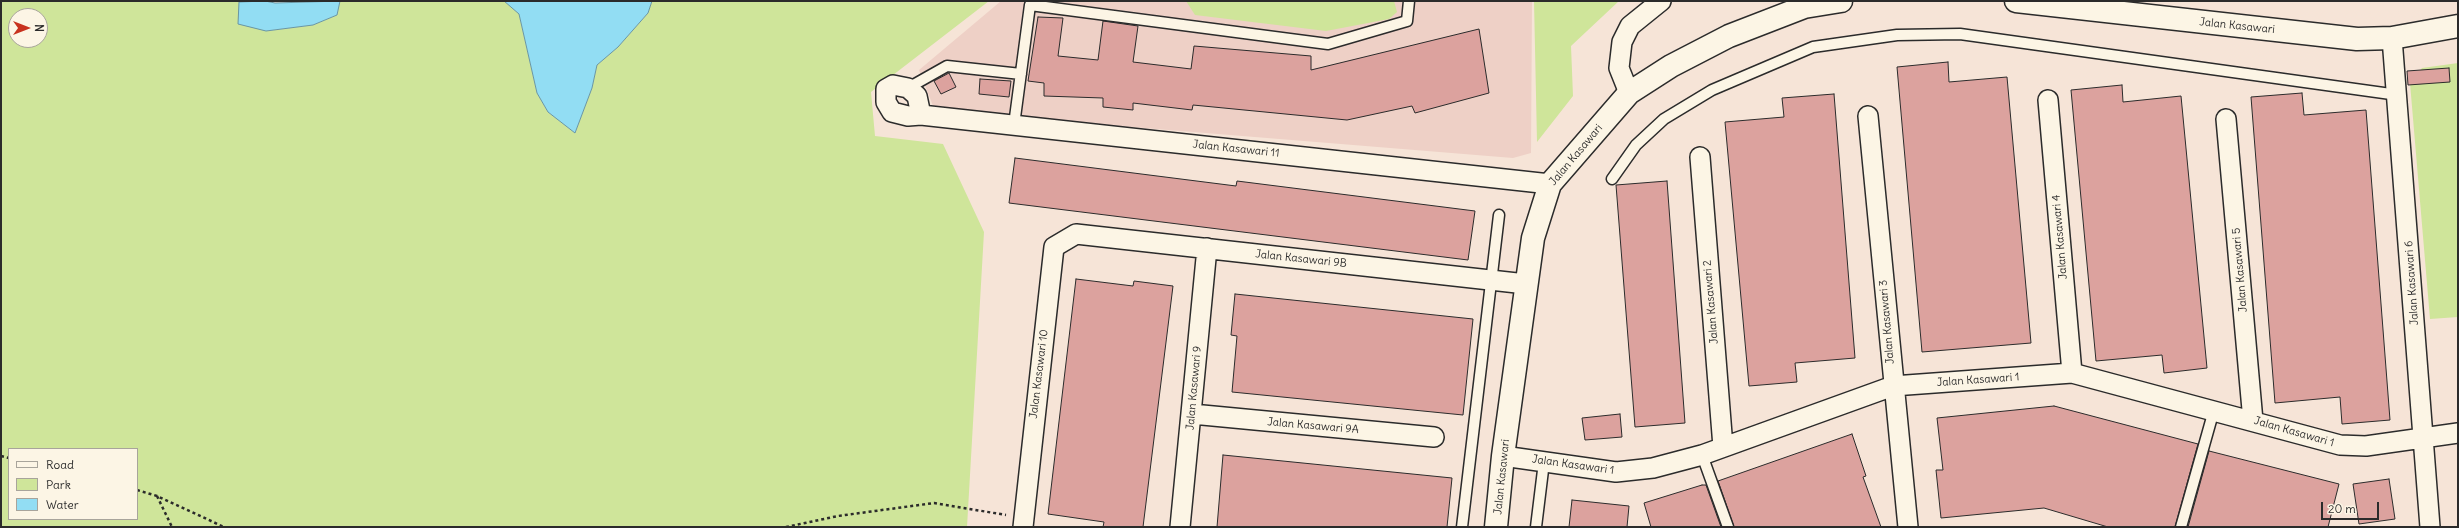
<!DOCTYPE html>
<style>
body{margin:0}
#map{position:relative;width:2459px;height:528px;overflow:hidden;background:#f6e4d7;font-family:Delius,sans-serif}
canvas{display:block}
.frame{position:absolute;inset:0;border:2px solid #2b2b2b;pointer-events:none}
.legend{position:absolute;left:8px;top:448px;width:130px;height:72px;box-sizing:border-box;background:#fcf5e5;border:1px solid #a8a49b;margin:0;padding:5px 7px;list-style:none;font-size:12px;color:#2b2b2b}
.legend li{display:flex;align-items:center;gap:8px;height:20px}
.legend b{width:20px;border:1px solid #a8a49b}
.north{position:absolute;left:8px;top:8px;width:40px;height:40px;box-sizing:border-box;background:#fcf5e5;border:1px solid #a8a49b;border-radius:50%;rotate:90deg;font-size:11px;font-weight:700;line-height:16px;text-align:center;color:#2b2b2b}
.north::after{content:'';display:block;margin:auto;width:14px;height:18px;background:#c8321e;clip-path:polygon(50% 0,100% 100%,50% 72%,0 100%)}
.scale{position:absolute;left:2321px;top:502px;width:58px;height:18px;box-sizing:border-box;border:2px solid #2b2b2b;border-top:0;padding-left:5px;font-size:12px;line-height:14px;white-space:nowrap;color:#2b2b2b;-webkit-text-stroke:3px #fcf5e5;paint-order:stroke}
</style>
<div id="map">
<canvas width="2459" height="528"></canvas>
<div class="frame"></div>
<ul class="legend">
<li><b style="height:5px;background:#fcf5e5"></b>Road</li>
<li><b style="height:11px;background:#cfe59a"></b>Park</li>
<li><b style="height:11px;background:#92ddf3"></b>Water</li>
</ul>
<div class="north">N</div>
<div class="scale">20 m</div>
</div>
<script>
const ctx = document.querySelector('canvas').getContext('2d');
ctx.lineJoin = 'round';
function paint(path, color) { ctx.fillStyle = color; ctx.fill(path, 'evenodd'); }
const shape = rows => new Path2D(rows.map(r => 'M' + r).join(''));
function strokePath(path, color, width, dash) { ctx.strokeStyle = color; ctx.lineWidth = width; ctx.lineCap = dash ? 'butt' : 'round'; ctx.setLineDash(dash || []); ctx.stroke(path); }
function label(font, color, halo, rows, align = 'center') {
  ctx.font = font + ' Delius,sans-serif'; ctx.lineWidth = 4; ctx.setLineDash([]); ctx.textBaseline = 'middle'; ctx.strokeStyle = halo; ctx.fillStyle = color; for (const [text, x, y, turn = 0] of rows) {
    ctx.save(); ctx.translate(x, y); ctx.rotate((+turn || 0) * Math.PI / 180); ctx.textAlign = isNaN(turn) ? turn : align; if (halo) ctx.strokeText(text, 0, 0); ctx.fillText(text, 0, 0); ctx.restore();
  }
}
paint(shape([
 [1001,1,1532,1,1531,153,1513,158,935,111,919,70]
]), '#eed0c6');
paint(shape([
 [1,1,244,1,239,2,266,31,313,25,337,15,340,1,504,1,519,14,537,93,548,112,575,133,592,88,597,65,618,47,648,13,652,1,989,1,871,92,875,136,943,144,984,232,967,527,1,527],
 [16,16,40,16,40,40,16,40],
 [9,449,137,449,137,519,9,519],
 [1186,1,1394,1,1397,12,1389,19,1326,31,1195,15],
 [1534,1,1619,1,1571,46,1573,96,1537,142],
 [2458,63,2458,317,2430,319,2410,83,2422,68]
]), '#cfe59a');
const water = shape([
 [265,1,275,3,340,1,337,15,313,25,266,31,238,24,239,2,265,1],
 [504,1,652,1,648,13,618,47,597,65,592,88,575,133,548,112,537,93,519,14,504,1]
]);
paint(water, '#92ddf3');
strokePath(water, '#6996a3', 1);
const building = shape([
 [1038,17,1063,18,1058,56,1098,60,1103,21,1138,26,1133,62,1191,69,1194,46,1311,56,1311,70,1479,29,1489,93,1415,113,1412,106,1347,120,1193,105,1192,110,1133,103,1133,110,1103,107,1103,98,1044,96,1044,83,1028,81,1038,17],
 [1948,62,1949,82,2007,77,2031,343,1922,352,1897,67,1948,62],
 [2449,68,2450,82,2408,85,2407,71,2449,68],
 [949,73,956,87,941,94,934,81,949,73],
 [980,79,1011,81,1009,97,979,94,980,79],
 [2122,85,2123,102,2181,96,2207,368,2164,373,2162,355,2096,361,2071,90,2122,85],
 [2302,93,2304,115,2366,110,2390,420,2342,424,2340,397,2275,403,2251,97,2302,93],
 [1834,94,1855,358,1795,363,1797,382,1749,386,1725,122,1784,117,1782,98,1834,94],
 [1015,158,1236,186,1237,181,1475,211,1468,260,1009,203,1015,158],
 [1667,181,1685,423,1635,427,1616,185,1667,181],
 [1076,279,1133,286,1134,281,1173,286,1143,527,1103,527,1104,522,1048,514,1076,279],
 [1235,294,1473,319,1463,415,1232,392,1237,336,1231,335,1235,294],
 [2054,406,2198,444,2175,527,2108,527,2044,508,1941,518,1936,470,1943,470,1937,418,2054,406],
 [1620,414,1622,437,1585,440,1582,418,1620,414],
 [1852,434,1866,476,1863,477,1881,527,1734,527,1718,481,1852,434],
 [2209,451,2339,484,2328,527,2188,527,2209,451],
 [1223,455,1452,478,1447,527,1217,527,1223,455],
 [2389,479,2395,519,2359,524,2353,484,2389,479],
 [1702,485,1706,485,1721,527,1651,527,1644,503,1702,485],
 [1572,500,1629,506,1627,527,1569,527,1572,500]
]);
paint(building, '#dca29e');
strokePath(building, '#2b2b2b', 1);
const service = shape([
 [908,88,947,66,1021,74],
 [1014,125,1030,5,1328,44,1407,21,1409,1],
 [1612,179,1636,145,1664,119,1712,90,1813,47,1897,35,1960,34,2398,95],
 [1702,455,1728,527],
 [1462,527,1499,215],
 [1536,527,1544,462],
 [2181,527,2214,410]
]);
const minor = shape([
 [2392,38,2430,527],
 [1629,93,1619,68,1622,42,1630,26,1661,1],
 [2048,100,2072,373],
 [921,115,917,96,908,88,893,85,886,89,886,102,892,112,908,116,921,115,1550,184],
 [1868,116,1908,527],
 [2226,119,2253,421],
 [1700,157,1723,447],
 [1192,414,1434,437],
 [1503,456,1616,472,1653,468,1702,455,1893,386,2072,373,2340,445,2366,446,2458,433],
 [1023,527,1054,247,1076,234,1526,284],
 [1180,527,1207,248]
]);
const tertiary = shape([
 [2016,1,2357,39,2392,38,2458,26],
 [1496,527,1503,456,1533,238,1550,184,1629,93,1671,66,1729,36,1804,7,1841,1]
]);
strokePath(service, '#2b2b2b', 13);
strokePath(minor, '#2b2b2b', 22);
strokePath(tertiary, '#2b2b2b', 25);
strokePath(shape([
 [1,456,9,458],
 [137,490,157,496,224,527],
 [157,496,172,527],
 [786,527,838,516,934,503,1006,515]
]), '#2b2b2b', 2.5, [3, 3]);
strokePath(service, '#fcf5e5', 10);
strokePath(minor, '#fcf5e5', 19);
strokePath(tertiary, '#fcf5e5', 22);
label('11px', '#2b2b2b', '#fcf5e5', [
 ["Jalan Kasawari",2237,26,6],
 ["Jalan Kasawari 11",1236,149,6],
 ["Jalan Kasawari",1576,155,-50],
 ["Jalan Kasawari 4",2060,237,-95],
 ["Jalan Kasawari 9B",1301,259,6],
 ["Jalan Kasawari 5",2240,270,-95],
 ["Jalan Kasawari 6",2412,283,-94],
 ["Jalan Kasawari 2",1711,302,-95],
 ["Jalan Kasawari 3",1887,322,-95],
 ["Jalan Kasawari 10",1039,374,-83],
 ["Jalan Kasawari 1",1978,380,-4],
 ["Jalan Kasawari 9",1194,388,-85],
 ["Jalan Kasawari 9A",1313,426,5],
 ["Jalan Kasawari 1",2294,432,16],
 ["Jalan Kasawari 1",1573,465,8],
 ["Jalan Kasawari",1502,477,-84]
]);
</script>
